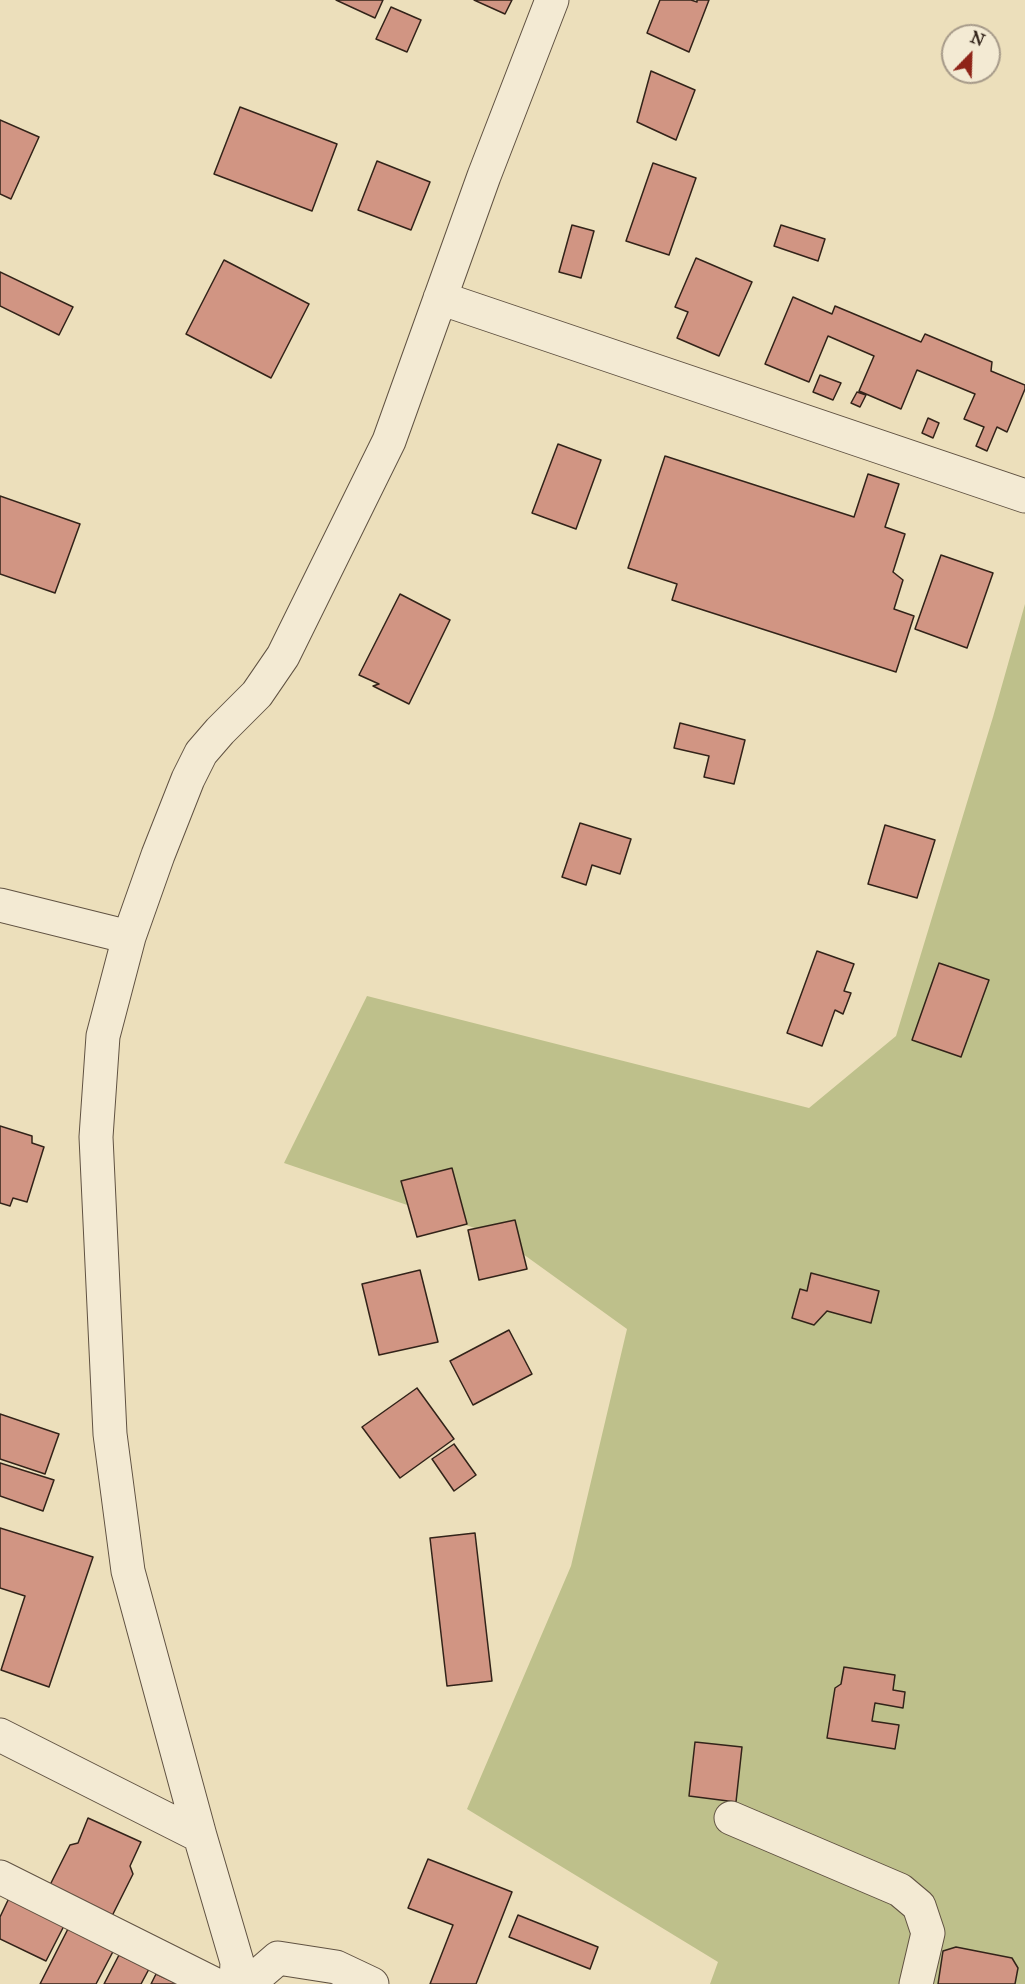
<!DOCTYPE html>
<style>
body{margin:0}
#map{position:relative;width:1025px;height:1984px;overflow:hidden;background:#ecdfbb;font-family:"IM FELL Great Primer",serif}
canvas{display:block}
.north{position:absolute;left:941px;top:24px;width:60px;height:60px;box-sizing:border-box;background:#f3ead3;border:2px solid #a69a89;border-radius:50%;rotate:23deg;font-size:16px;font-weight:700;line-height:24px;text-align:center;color:#322319}
.north::after{content:'';display:block;margin:auto;width:21px;height:27px;background:#8f2418;clip-path:polygon(50% 0,100% 100%,50% 72%,0 100%)}
</style>
<div id="map">
<canvas width="1025" height="1984"></canvas>
<div class="north">N</div>
</div>
<script>
const ctx = document.querySelector('canvas').getContext('2d');
ctx.lineJoin = 'round';
function paint(path, color) { ctx.fillStyle = color; ctx.fill(path, 'evenodd'); }
const shape = rows => new Path2D(rows.map(r => 'M' + r).join(''));
function strokePath(path, color, width, dash) { ctx.strokeStyle = color; ctx.lineWidth = width; ctx.lineCap = dash ? 'butt' : 'round'; ctx.setLineDash(dash || []); ctx.stroke(path); }
paint(shape([
 [1025,604,1025,1984,710,1984,718,1962,467,1809,571,1566,627,1329,498,1236,284,1163,367,996,809,1108,896,1036,993,717]
]), '#bec08b');
const building = shape([
 [336,0,383,0,375,18,336,0],
 [474,0,512,0,505,14,474,0],
 [660,0,691,0,697,2,697,0,709,0,689,52,647,33,660,0],
 [391,7,421,20,407,52,376,39,391,7],
 [651,71,695,90,676,140,637,122,651,71],
 [240,107,337,144,312,211,214,174,240,107],
 [0,120,39,137,11,199,0,194,0,120],
 [377,161,430,182,411,230,358,210,377,161],
 [653,163,696,178,669,255,626,241,653,163],
 [572,225,594,231,581,278,559,272,572,225],
 [781,225,825,239,818,261,774,246,781,225],
 [696,258,752,282,719,356,677,338,688,312,675,307,696,258],
 [224,260,309,304,271,378,186,334,224,260],
 [0,272,73,307,59,335,0,306,0,272],
 [793,297,832,314,835,306,921,342,925,334,992,362,991,371,1025,385,1025,389,1007,432,997,427,987,451,976,446,984,427,964,419,975,394,917,370,901,409,859,391,874,356,828,336,809,382,765,364,793,297],
 [820,375,841,383,833,400,813,392,820,375],
 [857,392,866,395,860,407,851,403,857,392],
 [928,418,939,423,933,438,922,433,928,418],
 [558,444,601,460,576,529,532,513,558,444],
 [665,456,854,517,868,474,899,484,885,527,905,534,893,572,903,580,894,609,914,616,896,672,672,600,677,584,628,568,665,456],
 [0,496,80,524,55,593,0,574,0,496],
 [941,555,993,573,967,648,915,629,941,555],
 [400,594,450,620,409,704,373,686,379,684,359,675,400,594],
 [680,723,745,740,734,784,704,777,709,756,674,748,680,723],
 [580,823,631,839,620,874,592,865,586,885,562,877,580,823],
 [885,825,935,840,917,898,868,884,885,825],
 [817,951,854,964,844,991,851,993,843,1014,835,1010,822,1046,787,1033,817,951],
 [939,963,989,980,961,1057,912,1040,939,963],
 [0,1126,32,1136,32,1143,44,1147,27,1202,13,1198,10,1206,0,1203,0,1126],
 [452,1168,467,1224,417,1237,401,1181,452,1168],
 [515,1220,527,1269,479,1280,468,1230,515,1220],
 [420,1270,438,1342,379,1355,362,1284,420,1270],
 [811,1273,879,1291,871,1323,827,1311,814,1325,792,1318,800,1289,807,1291,811,1273],
 [509,1330,532,1374,473,1405,450,1361,509,1330],
 [417,1388,454,1439,400,1478,362,1427,417,1388],
 [0,1414,59,1434,45,1474,0,1459,0,1414],
 [454,1444,476,1475,454,1491,432,1459,454,1444],
 [0,1463,54,1480,43,1511,0,1496,0,1463],
 [0,1528,93,1557,49,1687,1,1670,25,1596,0,1588,0,1528],
 [475,1533,492,1681,447,1686,430,1538,475,1533],
 [844,1667,895,1675,893,1690,905,1692,903,1708,875,1703,872,1721,899,1725,895,1749,827,1738,835,1688,841,1684,844,1667],
 [695,1742,742,1747,736,1802,689,1796,695,1742],
 [88,1818,141,1842,130,1866,133,1874,108,1924,46,1893,70,1845,78,1843,88,1818],
 [428,1859,512,1892,476,1984,430,1984,453,1925,408,1908,428,1859],
 [10,1896,68,1918,46,1961,0,1939,0,1917,10,1896],
 [518,1915,598,1947,590,1969,509,1937,518,1915],
 [73,1919,118,1942,96,1984,40,1984,73,1919],
 [956,1947,1012,1958,1018,1968,1015,1984,938,1984,943,1951,956,1947],
 [119,1955,149,1969,141,1984,104,1984,119,1955],
 [156,1974,178,1984,151,1984,156,1974]
]);
paint(building, '#d19583');
strokePath(building, '#322319', 1.5);
const minor = shape([
 [440,298,1025,496],
 [0,905,129,937],
 [0,1735,200,1836],
 [731,1818,900,1890,919,1906,928,1933,916,1984],
 [0,1877,214,1984],
 [236,1984,237,1962,200,1836,128,1571,110,1434,96,1137,103,1036,129,937,158,855,188,779,201,753,220,731,257,694,283,656,389,441,484,176,552,0],
 [248,1984,278,1958,336,1967,372,1984]
]);
strokePath(minor, '#605242', 35);
strokePath(minor, '#f3ead3', 33);
</script>
